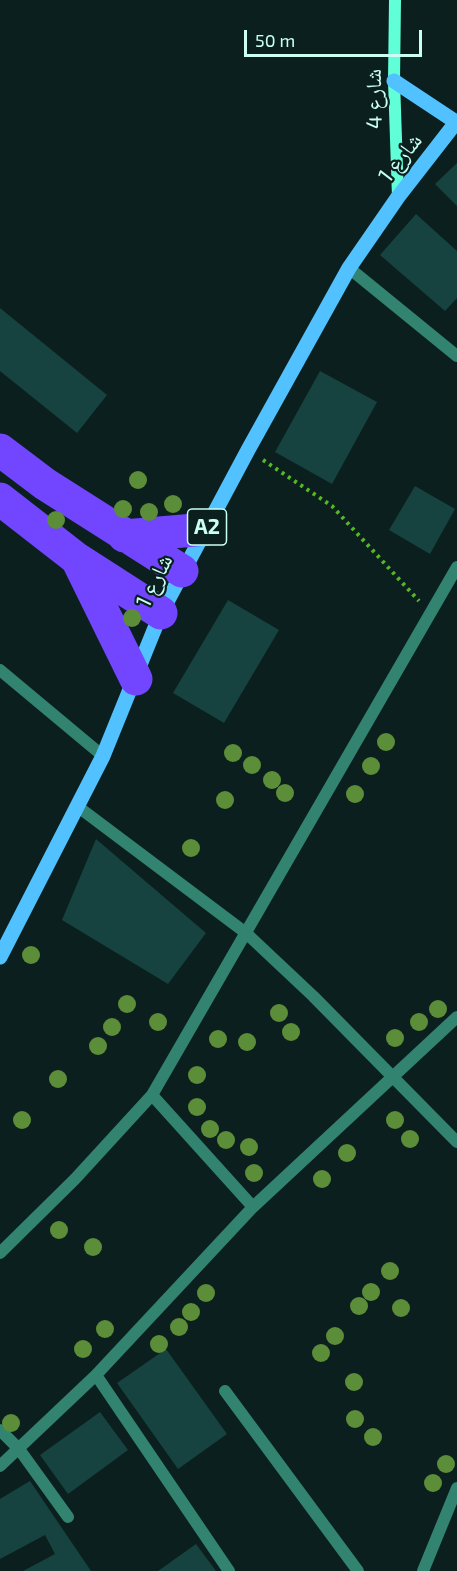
<!DOCTYPE html>
<meta charset="utf-8">
<style>
body{margin:0}
#map{position:relative;width:457px;height:1571px;overflow:hidden;background:#0b201e;font-family:"Exo 2",sans-serif}
canvas{display:block}
.scale{position:absolute;left:244px;top:30px;width:178px;height:27px;box-sizing:border-box;border:3px solid #cafff6;border-top:0;padding-left:8px;font-size:18px;line-height:21px;white-space:nowrap;color:#cafff6;-webkit-text-stroke:4px #0b201e;paint-order:stroke}
</style>
<div id="map">
<canvas width="457" height="1571"></canvas>
<div class="scale">50 m</div>
</div>
<script>
const ctx = document.querySelector('canvas').getContext('2d');
ctx.lineJoin = 'round';
function paint(path, color) { ctx.fillStyle = color; ctx.fill(path, 'evenodd'); }
const shape = rows => new Path2D(rows.map(r => 'M' + r).join(''));
function strokePath(path, color, width, dash) { ctx.strokeStyle = color; ctx.lineWidth = width; ctx.lineCap = dash ? 'butt' : 'round'; ctx.setLineDash(dash || []); ctx.stroke(path); }
function label(font, color, halo, rows, align = 'center') {
  ctx.font = font + ' "Exo 2","Noto Naskh Arabic",sans-serif'; ctx.lineWidth = 4.5; ctx.setLineDash([]); ctx.textBaseline = 'middle'; ctx.strokeStyle = halo; ctx.fillStyle = color; for (const [text, x, y, turn = 0] of rows) {
    ctx.save(); ctx.translate(x, y); ctx.rotate((+turn || 0) * Math.PI / 180); ctx.textAlign = isNaN(turn) ? turn : align; if (halo) ctx.strokeText(text, 0, 0); ctx.fillText(text, 0, 0); ctx.restore();
  }
}
paint(shape([
 [457,163,457,206,435,184],
 [416,214,457,251,457,298,445,311,380,255],
 [0,308,107,395,77,433,0,371],
 [320,371,377,402,332,484,275,452],
 [415,486,455,509,430,554,389,530],
 [228,600,279,630,224,723,173,693],
 [96,839,206,933,168,984,62,920],
 [166,1349,227,1434,178,1469,117,1383],
 [100,1412,128,1450,68,1494,40,1455],
 [30,1481,91,1571,23,1571,55,1554,45,1535,0,1559,0,1499],
 [196,1544,216,1571,158,1571]
]), '#16423f');
strokePath(shape([
 [263,460,332,506,419,601]
]), '#56b924', 4, [3, 4.5]);
strokePath(shape([
 [349,268,457,356],
 [0,670,103,756],
 [77,806,246,933,313,996,457,1142],
 [152,1095,253,1207],
 [0,1253,75,1179,152,1095,457,567],
 [96,1375,229,1571],
 [225,1391,358,1571],
 [0,1430,19,1449,68,1517],
 [0,1466,96,1375,253,1207,457,1017],
 [423,1571,457,1488]
]), '#328370', 12);
strokePath(shape([
 [395,0,394,81,398,197]
]), '#61ffd7', 12);
strokePath(shape([
 [394,81,456,122],
 [0,957,103,756,161,613,248,450,349,268,398,197,457,121]
]), '#51c2ff', 15);
strokePath(shape([
 [0,450,45,484,182,571],
 [0,499,77,559,161,613],
 [124,536,207,529],
 [77,559,136,679]
]), '#7245ff', 33);
ctx.fillStyle = '#5c8d38';
for (const [x, y] of [
 [138,480],
 [173,504],
 [123,509],
 [149,512],
 [56,520],
 [132,618],
 [386,742],
 [233,753],
 [252,765],
 [371,766],
 [272,780],
 [285,793],
 [355,794],
 [225,800],
 [191,848],
 [31,955],
 [127,1004],
 [438,1009],
 [279,1013],
 [158,1022],
 [419,1022],
 [112,1027],
 [291,1032],
 [395,1038],
 [218,1039],
 [247,1042],
 [98,1046],
 [197,1075],
 [58,1079],
 [197,1107],
 [22,1120],
 [395,1120],
 [210,1129],
 [410,1139],
 [226,1140],
 [249,1147],
 [347,1153],
 [254,1173],
 [322,1179],
 [59,1230],
 [93,1247],
 [390,1271],
 [371,1292],
 [206,1293],
 [359,1306],
 [401,1308],
 [191,1312],
 [179,1327],
 [105,1329],
 [335,1336],
 [159,1344],
 [83,1349],
 [321,1353],
 [354,1382],
 [355,1419],
 [11,1423],
 [373,1437],
 [446,1464],
 [433,1483]
]) { ctx.beginPath(); ctx.arc(x, y, 9, 0, 2 * Math.PI); ctx.fill(); }
for (const [x, y, w] of [
 [207,527,39]
]) { const box = new Path2D(); box.roundRect(x - w / 2, y - 18, w, 36, 4.5); ctx.fillStyle = '#0b201e'; ctx.fill(box); strokePath(box, '#cafff6', 1.5); }
label('bold 21px', '#cafff6', null, [
 ["A2",207,527]
]);
label('22px', '#cafff6', '#0b201e', [
 ["شارع 4",374,99,-91],
 ["شارع 1",400,158,-52],
 ["شارع 1",154,581,-64]
]);
</script>
